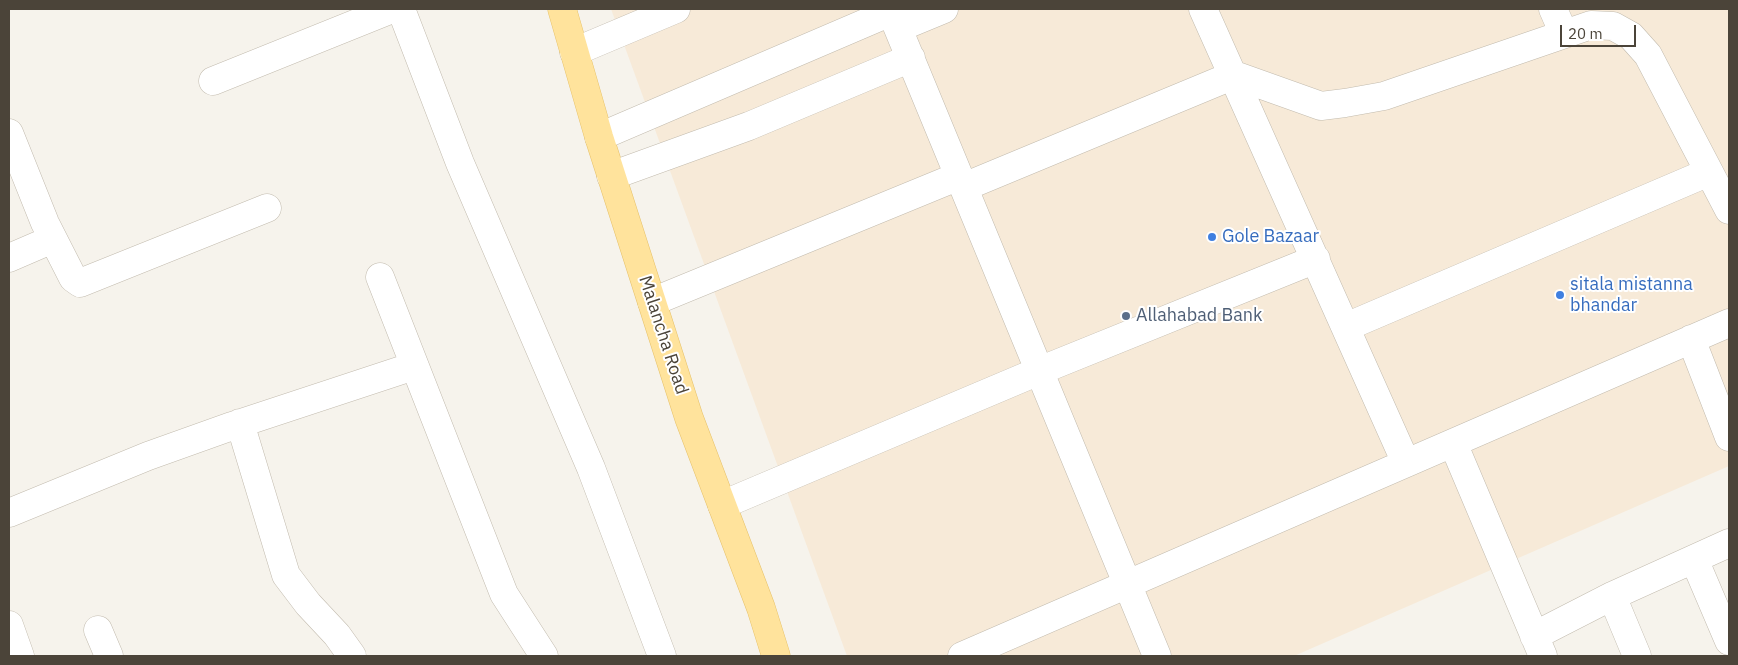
<!DOCTYPE html>
<style>
body{margin:0}
#map{position:relative;width:1738px;height:665px;overflow:hidden;background:#f6f3ec;font-family:"IBM Plex Sans",sans-serif}
canvas{display:block}
.frame{position:absolute;inset:0;border:10px solid #4b4439;pointer-events:none}
.scale{position:absolute;left:1560px;top:25px;width:76px;height:22px;box-sizing:border-box;border:2px solid #4b4439;border-top:0;padding-left:6px;font-size:15px;line-height:18px;white-space:nowrap;color:#4b4439;-webkit-text-stroke:4px #fff;paint-order:stroke}
</style>
<div id="map">
<canvas width="1738" height="665"></canvas>
<div class="frame"></div>
<div class="scale">20 m</div>
</div>
<script>
const ctx = document.querySelector('canvas').getContext('2d');
ctx.lineJoin = 'round';
function paint(path, color) { ctx.fillStyle = color; ctx.fill(path, 'evenodd'); }
const shape = rows => new Path2D(rows.map(r => 'M' + r).join(''));
function strokePath(path, color, width, dash) { ctx.strokeStyle = color; ctx.lineWidth = width; ctx.lineCap = dash ? 'butt' : 'round'; ctx.setLineDash(dash || []); ctx.stroke(path); }
function label(font, color, halo, rows, align = 'center') {
  ctx.font = font + ' "IBM Plex Sans",sans-serif'; ctx.lineWidth = 4; ctx.setLineDash([]); ctx.textBaseline = 'middle'; ctx.strokeStyle = halo; ctx.fillStyle = color; for (const [text, x, y, turn = 0] of rows) {
    ctx.save(); ctx.translate(x, y); ctx.rotate((+turn || 0) * Math.PI / 180); ctx.textAlign = isNaN(turn) ? turn : align; if (halo) ctx.strokeText(text, 0, 0); ctx.fillText(text, 0, 0); ctx.restore();
  }
}
paint(shape([
 [611,9,1729,9,1729,466,1294,656,847,656]
]), '#f7ead8');
const minor = shape([
 [401,9,460,163,591,468,662,656],
 [890,9,1157,656],
 [1203,9,1406,463],
 [1553,9,1564,34],
 [898,28,944,9],
 [574,52,676,9],
 [213,81,392,9],
 [9,133,45,223,73,278,80,283,267,208],
 [599,137,891,12],
 [611,176,749,126,911,58],
 [964,187,1234,75,1321,106,1345,103,1384,96,1591,25,1613,26,1631,36,1648,55,1729,210],
 [9,258,53,239],
 [380,277,504,594,544,656],
 [652,302,959,176],
 [1346,327,1709,172],
 [1691,339,1729,437],
 [240,423,286,575,308,604,337,635,352,656],
 [1453,443,1543,656],
 [722,505,1039,371,1316,259],
 [9,513,148,456,232,426,414,366],
 [1694,559,1729,641],
 [1612,596,1637,656],
 [9,625,20,656],
 [98,630,109,656],
 [1534,636,1612,596,1729,543],
 [962,656,1729,323]
]);
const major = shape([
 [562,9,599,137,689,418,761,608,776,656]
]);
strokePath(minor, '#c2bbae', 29);
strokePath(major, '#e6c16a', 29);
strokePath(minor, '#fff', 28);
strokePath(major, '#ffe39c', 28);
for (const [x, y, r, color] of [
 [1212,237,5,"#3f7fe0"],
 [1560,295,5,"#3f7fe0"],
 [1126,316,5,"#5c6f8a"]
]) { const dot = new Path2D(); dot.arc(x, y, r, 0, 2 * Math.PI); ctx.fillStyle = color; ctx.fill(dot); strokePath(dot, '#fff', 2); }
label('18px', '#366cbe', '#fff', [
 ["Gole Bazaar",1222,237],
 ["sitala mistanna",1570,285],
 ["bhandar",1570,306]
], 'left');
label('18px', '#4e5e75', '#fff', [
 ["Allahabad Bank",1136,316]
], 'left');
label('18px', '#4b4439', '#fff', [
 ["Malancha Road",663,335,72]
]);
</script>
